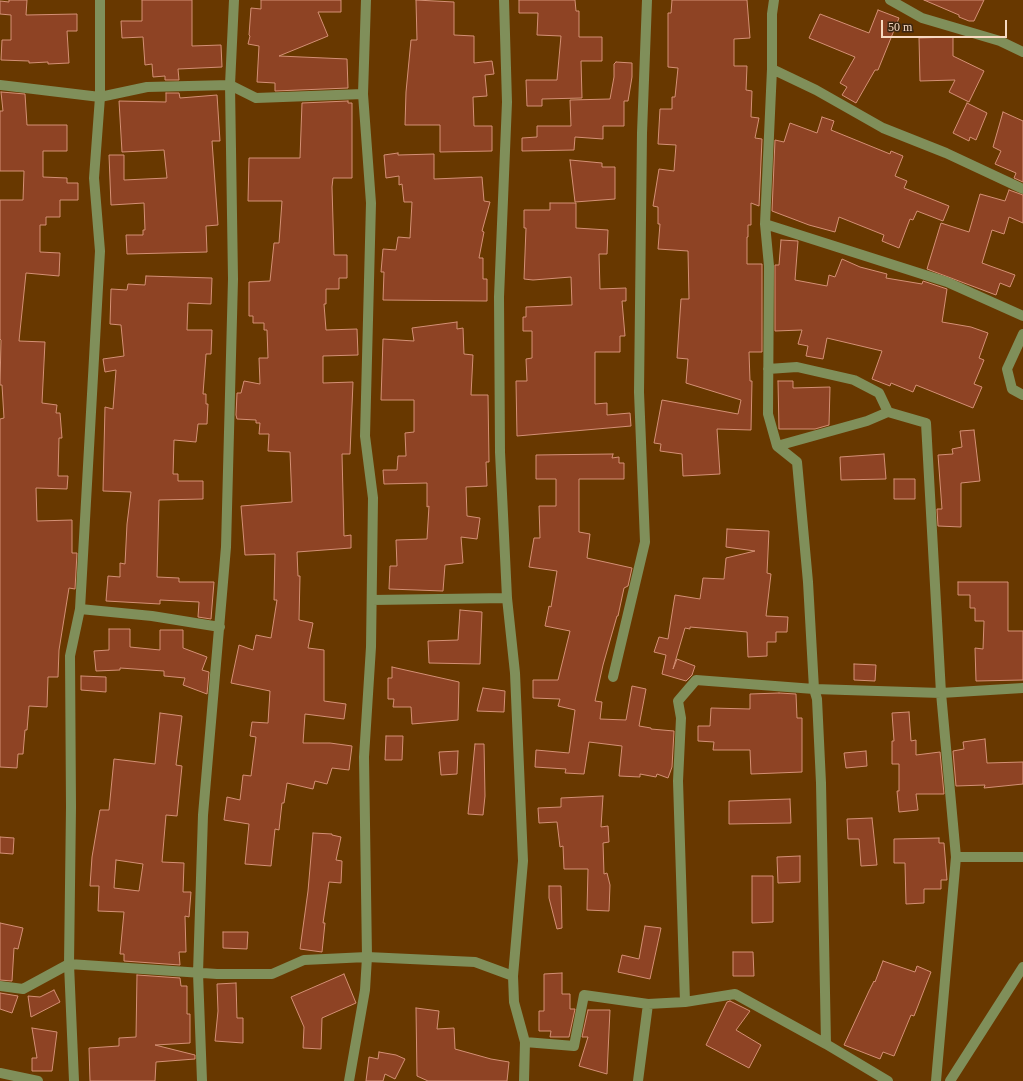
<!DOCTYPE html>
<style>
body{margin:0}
#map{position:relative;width:1023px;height:1081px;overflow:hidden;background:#683800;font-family:Georgia,serif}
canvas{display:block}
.scale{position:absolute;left:881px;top:20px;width:126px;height:18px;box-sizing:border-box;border:2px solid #f7d9c1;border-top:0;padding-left:5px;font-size:12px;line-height:14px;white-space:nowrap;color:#f7d9c1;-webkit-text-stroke:3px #3c2612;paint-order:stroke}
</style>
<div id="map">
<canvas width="1023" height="1081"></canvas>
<div class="scale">50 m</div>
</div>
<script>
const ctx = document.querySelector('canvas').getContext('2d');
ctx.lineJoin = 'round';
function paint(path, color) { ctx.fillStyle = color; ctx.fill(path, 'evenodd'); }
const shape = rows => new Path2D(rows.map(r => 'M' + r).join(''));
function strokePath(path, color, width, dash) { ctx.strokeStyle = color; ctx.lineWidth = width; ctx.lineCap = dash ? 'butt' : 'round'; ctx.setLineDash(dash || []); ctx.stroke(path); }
const building = shape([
 [9,0,27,0,26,15,77,14,77,31,67,31,69,63,48,64,48,62,29,63,29,61,1,60,2,40,11,40,11,15,0,14,0,1,9,2,9,0],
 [142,0,192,0,192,46,221,45,222,67,178,69,179,80,165,80,165,76,153,77,152,64,145,65,143,37,122,38,121,21,142,21,142,0],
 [261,0,341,0,341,12,318,12,328,36,279,56,347,59,348,88,275,91,275,83,257,82,259,46,248,44,250,36,249,35,251,8,261,9,261,0],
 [416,0,454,2,454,35,474,36,474,63,492,61,494,74,485,75,487,96,473,97,474,126,492,126,492,151,440,152,440,125,405,125,406,92,411,40,417,40,416,0],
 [519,0,575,0,576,11,579,11,579,37,602,37,602,61,581,61,582,98,542,99,542,106,527,106,526,80,557,80,561,36,537,35,538,13,519,13,519,0],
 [672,0,747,0,750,38,734,39,734,66,747,66,746,90,752,91,751,117,759,118,755,138,762,139,759,206,751,203,751,225,748,225,748,237,747,237,747,264,762,264,762,352,749,352,750,381,752,381,751,430,717,429,720,474,683,476,682,454,660,451,661,444,654,443,662,400,738,414,741,400,686,383,688,359,677,358,681,299,689,299,688,251,658,249,660,224,658,224,658,207,653,206,659,169,674,171,676,145,658,144,660,109,672,109,672,97,675,97,678,68,668,67,668,13,671,13,672,0],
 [924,0,984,0,974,21,969,21,959,17,959,15,924,0],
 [878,10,899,18,878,70,875,70,856,103,842,95,847,87,840,83,855,57,809,38,820,14,869,33,878,10],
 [953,37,953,56,984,71,969,102,949,92,955,80,920,81,919,38,953,37],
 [616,62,632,63,632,77,628,101,624,101,624,126,603,126,603,139,575,137,574,150,522,151,522,138,537,137,537,126,571,126,570,100,610,99,614,77,614,64,616,62],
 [1,92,25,94,27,125,67,125,67,151,43,151,43,177,67,178,67,183,78,183,78,200,60,200,60,217,46,217,46,225,40,225,40,252,60,253,59,276,26,273,19,341,45,342,42,403,57,405,56,413,60,413,62,438,59,438,58,476,68,476,67,489,36,488,37,521,72,520,72,553,77,553,75,589,69,588,59,650,58,677,48,677,47,707,29,706,27,730,25,730,23,754,18,754,17,768,0,767,0,419,4,418,2,385,0,385,1,340,0,339,0,200,23,200,24,171,0,171,0,111,3,111,1,92],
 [166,93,179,93,180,98,217,95,220,141,212,141,218,225,206,226,207,252,127,254,126,235,143,235,143,230,145,230,144,203,111,205,109,155,124,155,124,180,167,178,164,150,122,152,119,101,166,102,166,93],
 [348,101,348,103,352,103,352,178,333,178,332,187,334,255,347,255,347,278,339,278,339,289,326,289,326,304,324,304,326,330,357,329,358,355,323,356,323,383,353,382,350,454,342,454,344,536,351,535,351,548,297,552,298,576,300,576,299,620,313,623,308,648,324,650,324,701,346,704,344,719,305,714,303,743,330,743,352,746,349,770,332,768,327,784,315,781,313,789,287,783,284,803,282,803,279,830,275,829,271,866,245,864,249,824,224,820,227,797,240,800,243,775,251,776,256,737,250,736,252,722,268,723,270,691,231,683,239,645,253,650,256,635,271,638,277,600,274,600,275,554,245,555,241,506,292,502,290,452,268,451,269,434,259,434,260,423,256,423,256,420,237,419,236,415,237,393,241,393,244,381,260,384,259,358,268,358,267,330,264,330,264,323,253,323,253,316,249,316,249,282,270,281,274,243,279,243,282,201,248,201,249,158,300,158,302,103,348,101],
 [967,103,987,113,976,140,970,137,969,141,953,133,967,103],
 [1003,112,1023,121,1023,182,1014,178,1016,173,995,164,1001,151,993,147,1003,112],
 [822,117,834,121,831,130,890,154,891,151,903,156,895,176,907,181,904,188,949,206,943,221,917,211,913,220,910,219,899,248,882,241,884,235,839,217,835,232,809,225,772,211,775,140,784,142,790,123,817,133,822,117],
 [398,153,398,155,434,154,434,179,482,177,484,201,490,202,482,231,484,232,479,258,483,258,483,279,487,279,487,301,383,300,384,272,381,272,383,249,396,250,398,237,410,238,412,202,404,202,402,184,399,185,399,176,386,178,384,155,398,153],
 [570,160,602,163,602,167,615,167,615,199,575,202,570,160],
 [1009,190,1023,195,1023,223,1009,217,1004,234,992,230,982,263,1015,275,1010,287,1000,283,996,295,927,269,941,223,969,232,980,194,1005,201,1009,190],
 [550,203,576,203,576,228,608,230,607,254,599,254,600,289,626,288,626,301,622,301,625,336,620,336,620,352,595,352,595,404,607,403,607,415,630,413,631,426,517,436,516,381,527,381,526,359,532,358,532,331,523,331,523,317,526,317,526,307,572,305,571,277,533,280,524,279,526,228,524,228,524,210,550,210,550,203],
 [781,240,798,241,795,280,827,286,829,275,835,277,842,259,860,267,887,274,886,278,922,284,923,281,947,289,942,322,971,327,988,333,979,358,984,360,974,384,982,387,973,408,916,385,913,392,891,383,890,386,872,379,882,351,827,338,823,359,806,356,808,346,798,344,802,330,775,331,775,265,779,265,781,240],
 [146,276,212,278,211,304,188,303,187,330,212,330,211,354,206,354,203,394,206,394,206,404,208,404,207,424,198,424,196,442,174,440,173,474,178,474,178,481,203,481,203,499,159,500,157,577,179,578,179,582,214,582,211,619,198,617,199,602,160,600,160,604,106,601,108,576,120,577,120,563,125,564,127,524,131,492,103,491,105,407,113,409,116,370,105,372,103,359,124,356,121,325,110,324,111,289,127,290,128,284,145,285,146,276],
 [457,322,457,329,463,328,464,354,473,355,471,395,488,395,489,462,486,462,487,486,466,487,467,516,480,518,477,539,461,537,463,563,445,565,443,591,389,589,390,566,397,566,396,540,427,539,429,506,427,507,427,483,384,484,383,470,397,470,398,456,406,456,405,433,414,432,414,400,381,400,383,339,414,341,412,328,457,322],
 [778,381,793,381,793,388,830,387,829,425,815,429,779,429,778,381],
 [974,430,980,481,961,483,961,527,938,526,937,509,942,509,938,455,953,454,952,449,962,447,960,431,974,430],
 [613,454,612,458,619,457,619,463,624,463,624,479,579,479,579,532,590,534,587,558,632,568,628,586,624,588,618,616,617,616,603,665,595,701,602,702,600,719,626,720,632,686,646,689,639,726,651,728,651,729,674,731,672,767,668,778,657,774,656,777,640,774,640,777,619,776,622,746,589,742,584,774,565,773,566,769,535,767,536,750,569,753,575,710,558,706,560,699,533,698,533,680,558,680,570,631,545,626,549,606,551,607,557,571,529,567,534,538,540,538,539,506,556,506,556,479,536,479,536,455,613,454],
 [884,454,886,479,841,480,840,457,884,454],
 [894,479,915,479,915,499,894,499,894,479],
 [727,529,769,531,767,573,771,574,766,616,788,617,787,632,776,632,776,642,767,642,767,656,748,657,747,632,690,627,690,629,685,628,673,669,677,659,695,666,692,675,686,681,662,674,666,655,654,652,659,637,668,639,675,595,700,599,703,578,724,579,726,558,755,551,726,547,727,529],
 [958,582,1008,582,1008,631,1023,631,1023,680,976,681,975,648,983,649,984,621,975,621,975,608,970,608,970,595,958,595,958,582],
 [460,610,482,612,480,664,429,663,428,641,458,640,460,610],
 [109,629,130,629,130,647,160,650,160,630,183,630,183,648,207,657,202,670,209,672,207,694,183,685,185,678,164,676,164,671,120,668,120,670,96,671,94,651,109,650,109,629],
 [854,664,876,665,875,681,854,680,854,664],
 [392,667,459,682,458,720,412,724,411,707,393,707,394,699,388,699,388,678,392,678,392,667],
 [81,676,106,677,106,692,81,690,81,676],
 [483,688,505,691,504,712,477,711,483,688],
 [779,693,796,694,797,718,802,718,802,772,751,774,750,750,713,750,714,742,698,741,698,726,710,726,711,708,750,709,750,694,779,693],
 [909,712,911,741,916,740,916,755,940,752,944,794,916,794,918,810,899,812,897,791,899,791,899,764,892,764,892,741,894,741,892,713,909,712],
 [160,713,182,716,176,765,182,766,177,816,166,815,162,862,184,863,183,892,191,892,189,917,185,916,186,952,179,952,180,965,124,961,124,954,120,954,124,912,98,911,99,886,90,886,92,857,100,810,109,810,114,759,155,764,160,713],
 [116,860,143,864,139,891,114,888,116,860],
 [386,736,403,736,402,760,385,760,386,736],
 [985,739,987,763,1023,762,1023,784,984,788,985,785,956,786,953,751,964,749,963,742,985,739],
 [475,744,484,744,485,796,483,815,468,814,475,744],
 [458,751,457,774,441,775,439,752,458,751],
 [866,751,867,766,846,768,844,753,866,751],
 [603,796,601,827,608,826,609,842,603,843,604,874,607,873,610,885,609,911,587,910,588,869,564,869,563,846,560,847,557,822,539,823,538,808,561,807,561,798,603,796],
 [790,799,791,823,729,824,729,801,790,799],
 [872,818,877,865,861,866,859,839,848,839,847,819,872,818],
 [313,833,332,834,332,835,341,837,336,860,342,861,341,883,329,882,323,923,325,923,322,952,300,949,308,891,313,833],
 [0,837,14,838,13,854,0,853,0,837],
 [939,838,939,843,944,843,947,880,941,880,941,889,924,889,924,903,906,904,905,863,894,863,894,839,939,838],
 [800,856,800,882,778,883,777,857,800,856],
 [752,876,773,876,773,922,752,923,752,876],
 [549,886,561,886,562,928,557,929,549,898,549,886],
 [0,923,23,928,18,949,14,948,12,981,0,980,0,923],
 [645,926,661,928,650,979,618,972,622,955,639,959,645,926],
 [223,932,248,932,247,949,223,948,223,932],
 [733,952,753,952,754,976,733,976,733,952],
 [883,961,915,972,917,966,931,972,914,1016,911,1015,894,1056,883,1052,880,1059,844,1045,869,991,874,981,875,982,883,961],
 [562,973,562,994,570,994,570,1009,575,1009,569,1037,550,1037,551,1031,539,1031,539,1011,544,1011,544,974,562,973],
 [344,974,356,1003,322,1018,321,1049,303,1048,304,1027,291,997,344,974],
 [137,975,180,978,181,986,187,986,187,1014,190,1014,190,1043,155,1045,195,1055,195,1059,156,1062,155,1081,90,1081,89,1048,119,1046,119,1038,136,1037,137,975],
 [236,983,237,1018,243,1018,243,1043,215,1041,218,1011,217,984,236,983],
 [54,990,60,1002,31,1017,28,996,40,997,54,990],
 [0,993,18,996,12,1013,0,1009,0,993],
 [730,1001,750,1011,736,1030,761,1045,749,1068,706,1045,727,1002,730,1001],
 [416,1008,439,1011,437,1029,454,1028,455,1049,491,1059,509,1062,507,1081,428,1081,417,1076,416,1008],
 [588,1010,610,1010,607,1074,579,1066,588,1037,582,1037,588,1010],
 [32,1028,57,1032,52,1071,32,1071,32,1058,37,1058,32,1028],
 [379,1052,396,1055,405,1059,395,1079,385,1074,383,1081,366,1081,369,1057,378,1059,379,1052]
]);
paint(building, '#8e4324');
strokePath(building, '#d49075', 1);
strokePath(shape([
 [504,0,507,102,499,297,500,452,507,598,515,673,523,861,513,976,514,1002,525,1042,524,1081],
 [774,0,772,14,772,69,816,90,883,128,946,153,1023,189],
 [890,0,922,18,1000,41,1023,52],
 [772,69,765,224,769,266,768,414,777,446,867,421,888,412,926,423,941,693,956,857,936,1081],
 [0,85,100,97,147,87,230,85,256,98,363,94],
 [765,224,947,282,1023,316],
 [1023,334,1007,369,1012,389,1023,395],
 [768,369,797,367,854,380,879,393,888,412],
 [777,446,797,462,808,582,814,689,941,693,1023,688],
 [372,600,507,598],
 [80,609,152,616,220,627],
 [613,677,645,542,639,392,642,133,647,0],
 [956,857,1023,857],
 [0,986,23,989,69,964,217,974,272,974,304,960,367,957,475,962,513,976],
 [685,1002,678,781,681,718,678,701,696,680,814,689,817,699,821,783,826,1044],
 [525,1042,574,1046,584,995,648,1004,685,1002,735,994,826,1044,888,1081],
 [0,1073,38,1081],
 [74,1081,69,964,71,807,70,656,80,609,100,251,94,178,100,97,100,0],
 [202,1081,198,973,203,815,226,547,233,279,230,85,234,0],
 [349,1081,365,990,367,957,364,757,371,647,373,498,365,436,371,203,363,94,366,0],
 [638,1081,648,1004],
 [950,1081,1023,967]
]), '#808f5a', 10);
</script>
